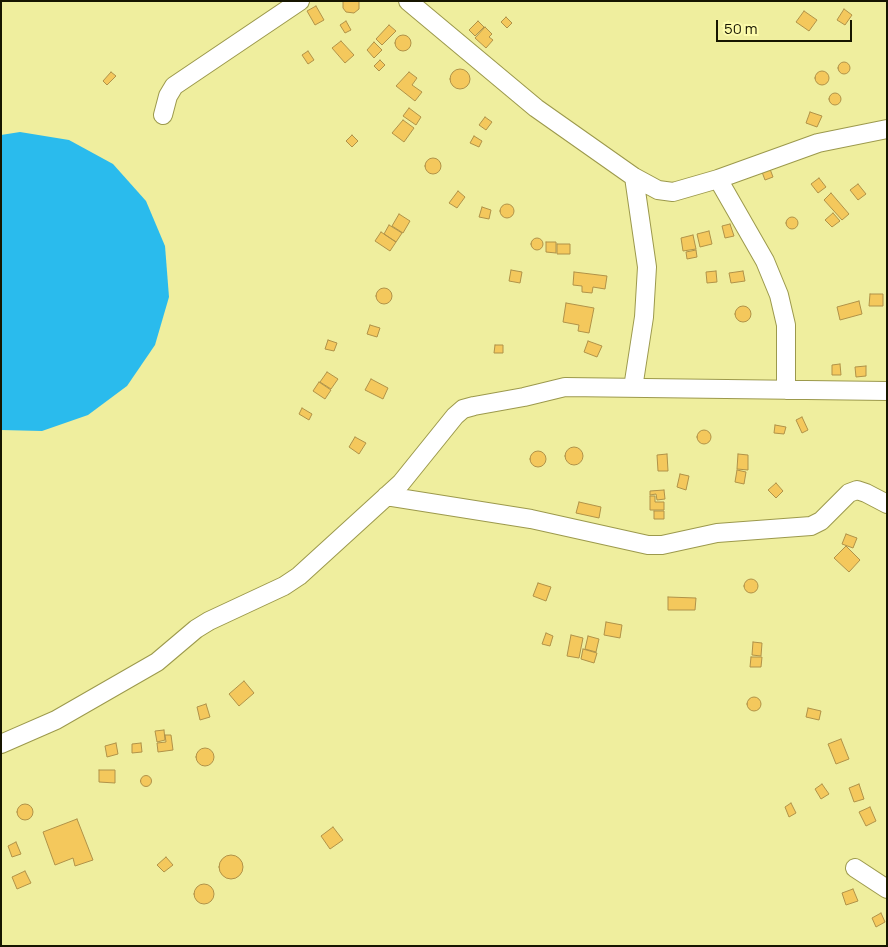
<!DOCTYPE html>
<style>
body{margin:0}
#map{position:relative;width:888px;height:947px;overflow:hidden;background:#efee9e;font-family:Manrope,sans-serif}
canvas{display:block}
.frame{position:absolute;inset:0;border:2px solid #161500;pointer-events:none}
.scale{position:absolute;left:716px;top:20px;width:136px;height:22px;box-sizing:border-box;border:2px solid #161500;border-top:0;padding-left:6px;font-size:15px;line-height:18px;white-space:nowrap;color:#161500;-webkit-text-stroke:4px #fcfbab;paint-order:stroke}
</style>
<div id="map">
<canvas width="888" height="947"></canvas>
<div class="frame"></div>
<div class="scale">50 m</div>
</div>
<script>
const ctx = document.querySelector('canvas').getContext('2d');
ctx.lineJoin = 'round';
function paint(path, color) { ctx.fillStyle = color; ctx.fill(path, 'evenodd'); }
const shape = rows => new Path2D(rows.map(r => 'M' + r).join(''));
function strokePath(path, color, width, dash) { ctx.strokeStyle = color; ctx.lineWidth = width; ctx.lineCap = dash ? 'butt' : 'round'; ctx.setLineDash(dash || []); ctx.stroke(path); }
paint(shape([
 [20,132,69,140,113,164,146,201,165,246,169,297,155,345,127,386,88,415,42,431,1,430,1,135]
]), '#2abbed');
const building = shape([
 [343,1,359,1,359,9,354,13,346,12,343,8,343,1],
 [316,6,324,20,315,25,307,11,316,6],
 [844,9,852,15,845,25,837,20,844,9],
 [804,11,817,20,809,31,796,22,804,11],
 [506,17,512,23,507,28,501,22,506,17],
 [346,21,351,30,345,33,340,25,346,21],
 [478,21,484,27,475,36,469,30,478,21],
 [389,25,396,31,382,45,376,39,389,25],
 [485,27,492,34,489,37,493,40,486,48,475,38,485,27],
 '395 43a8 8 0 1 1 16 0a8 8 0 1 1-16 0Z',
 [341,41,354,55,345,63,332,48,341,41],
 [374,42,382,50,374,58,367,50,374,42],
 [308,51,314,60,308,64,302,55,308,51],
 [380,60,385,65,379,71,374,66,380,60],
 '838 68a6 6 0 1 1 12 0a6 6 0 1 1-12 0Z',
 '450 79a10 10 0 1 1 20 0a10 10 0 1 1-20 0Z',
 '815 78a7 7 0 1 1 14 0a7 7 0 1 1-14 0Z',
 [111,72,116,76,107,85,103,81,111,72],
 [409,72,417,78,412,85,422,92,415,101,396,86,409,72],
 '829 99a6 6 0 1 1 12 0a6 6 0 1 1-12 0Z',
 [409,108,421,117,416,125,403,116,409,108],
 [810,112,822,116,817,127,806,123,810,112],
 [485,117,492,122,486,130,479,125,485,117],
 [403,120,414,128,404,142,392,133,403,120],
 [352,135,358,141,352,147,346,141,352,135],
 [474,136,482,141,479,147,470,143,474,136],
 '425 166a8 8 0 1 1 16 0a8 8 0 1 1-16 0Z',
 [770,169,773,177,765,180,762,172,770,169],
 [819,178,826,187,818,193,811,184,819,178],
 [858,184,866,194,858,200,850,190,858,184],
 [458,191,465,197,457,208,449,203,458,191],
 [831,193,849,214,842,220,824,200,831,193],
 '500 211a7 7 0 1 1 14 0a7 7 0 1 1-14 0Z',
 [482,207,491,210,489,219,479,217,482,207],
 [833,213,840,221,832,227,825,220,833,213],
 [399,214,410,221,403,233,392,226,399,214],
 '786 223a6 6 0 1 1 12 0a6 6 0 1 1-12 0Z',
 [730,224,734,236,725,238,722,226,730,224],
 [389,225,402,233,396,242,384,234,389,225],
 [709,231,712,244,700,247,697,234,709,231],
 [381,232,396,242,390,251,375,241,381,232],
 [693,235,696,249,683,251,681,238,693,235],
 '531 244a6 6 0 1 1 12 0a6 6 0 1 1-12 0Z',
 [546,242,556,242,556,253,546,252,546,242],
 [557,244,570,244,570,254,557,254,557,244],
 [696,250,697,257,687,259,686,252,696,250],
 [511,270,522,272,520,283,509,281,511,270],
 [716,271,717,282,707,283,706,272,716,271],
 [743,271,745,281,731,283,729,273,743,271],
 [574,272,607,276,605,289,593,287,592,293,582,292,582,286,573,285,574,272],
 '376 296a8 8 0 1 1 16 0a8 8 0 1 1-16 0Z',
 [870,294,883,294,883,306,869,306,870,294],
 [859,301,862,314,840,320,837,307,859,301],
 [566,303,594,308,589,333,578,331,579,325,563,322,566,303],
 '735 314a8 8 0 1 1 16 0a8 8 0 1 1-16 0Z',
 [370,325,380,328,377,337,367,334,370,325],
 [328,340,337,343,334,351,325,349,328,340],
 [588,341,602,346,597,357,584,352,588,341],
 [495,345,503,345,503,353,494,353,495,345],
 [840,364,841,375,832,375,832,365,840,364],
 [866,366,866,376,856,377,855,367,866,366],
 [327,372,338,379,331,389,320,382,327,372],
 [371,379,388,388,383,399,365,390,371,379],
 [319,382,331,390,325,399,313,391,319,382],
 [302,408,312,414,309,420,299,414,302,408],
 [802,417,808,430,802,433,796,420,802,417],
 [775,425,786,427,784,434,774,433,775,425],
 '697 437a7 7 0 1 1 14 0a7 7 0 1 1-14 0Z',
 [355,437,366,443,359,454,349,447,355,437],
 '565 456a9 9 0 1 1 18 0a9 9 0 1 1-18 0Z',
 '530 459a8 8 0 1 1 16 0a8 8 0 1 1-16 0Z',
 [667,454,668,471,658,471,657,455,667,454],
 [738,454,748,455,748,470,737,469,738,454],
 [737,470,746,472,744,484,735,482,737,470],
 [680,474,689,476,686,490,677,487,680,474],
 [776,483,783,491,776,498,768,490,776,483],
 [664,490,665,499,657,500,656,494,650,495,650,491,664,490],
 [650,496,655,496,655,502,664,502,664,510,650,510,650,496],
 [579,502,601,507,599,518,576,513,579,502],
 [654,511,664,511,664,519,654,519,654,511],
 [846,534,857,538,853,548,842,544,846,534],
 [846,546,860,560,849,572,834,558,846,546],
 '744 586a7 7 0 1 1 14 0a7 7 0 1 1-14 0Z',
 [538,583,551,587,546,601,533,596,538,583],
 [668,597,696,598,695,610,668,610,668,597],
 [606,622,622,625,620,638,604,635,606,622],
 [546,633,553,636,550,646,542,644,546,633],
 [571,635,583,638,579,658,567,656,571,635],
 [588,636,599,639,596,652,585,649,588,636],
 [753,642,762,643,761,656,752,655,753,642],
 [583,649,597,653,594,663,581,659,583,649],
 [751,657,762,657,761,667,750,667,751,657],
 [244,681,254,693,239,706,229,694,244,681],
 '747 704a7 7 0 1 1 14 0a7 7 0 1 1-14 0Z',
 [206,704,210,717,200,720,197,707,206,704],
 [808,708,821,711,819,720,806,717,808,708],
 [164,730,165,740,157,742,155,731,164,730],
 [165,735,171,735,173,750,158,752,157,743,166,742,165,735],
 [841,739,849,759,836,764,828,744,841,739],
 [116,743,118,754,107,757,105,746,116,743],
 [141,743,142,752,132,753,132,744,141,743],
 '196 757a9 9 0 1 1 18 0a9 9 0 1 1-18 0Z',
 [99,770,115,770,115,783,99,782,99,770],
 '140.5 781a5.5 5.5 0 1 1 11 0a5.5 5.5 0 1 1-11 0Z',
 [822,784,829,794,821,799,815,789,822,784],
 [859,784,864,799,854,802,849,788,859,784],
 [791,803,796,813,789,817,785,807,791,803],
 '17 812a8 8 0 1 1 16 0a8 8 0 1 1-16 0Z',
 [870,807,876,821,866,826,859,812,870,807],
 [77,819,93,860,75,866,73,858,55,865,43,832,77,819],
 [333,827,343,840,330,849,321,836,333,827],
 [16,842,21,854,12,857,8,846,16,842],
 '219 867a12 12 0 1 1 24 0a12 12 0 1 1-24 0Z',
 [166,857,173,865,164,872,157,865,166,857],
 [25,871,31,883,17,889,12,877,25,871],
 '194 894a10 10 0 1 1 20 0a10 10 0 1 1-20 0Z',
 [853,889,858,901,846,905,842,893,853,889],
 [881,913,885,922,876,927,872,918,881,913]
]);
paint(building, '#f4c85c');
strokePath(building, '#b09248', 1);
const minor = shape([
 [408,1,536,108,634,177,658,190,673,192,718,179,818,143,887,129],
 [163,115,168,96,174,86,300,1],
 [718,179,765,261,779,295,786,325,786,390],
 [633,388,644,317,647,267,634,177],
 [386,496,531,519,648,545,662,545,717,533,811,526,821,521,849,493,857,490,866,493,887,504],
 [1,744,56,720,157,662,196,629,209,621,284,586,299,576,401,483,455,416,463,409,474,406,524,397,565,387,887,391],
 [855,868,887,889]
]);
strokePath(minor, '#9c994c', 20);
strokePath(minor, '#fff', 18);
</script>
